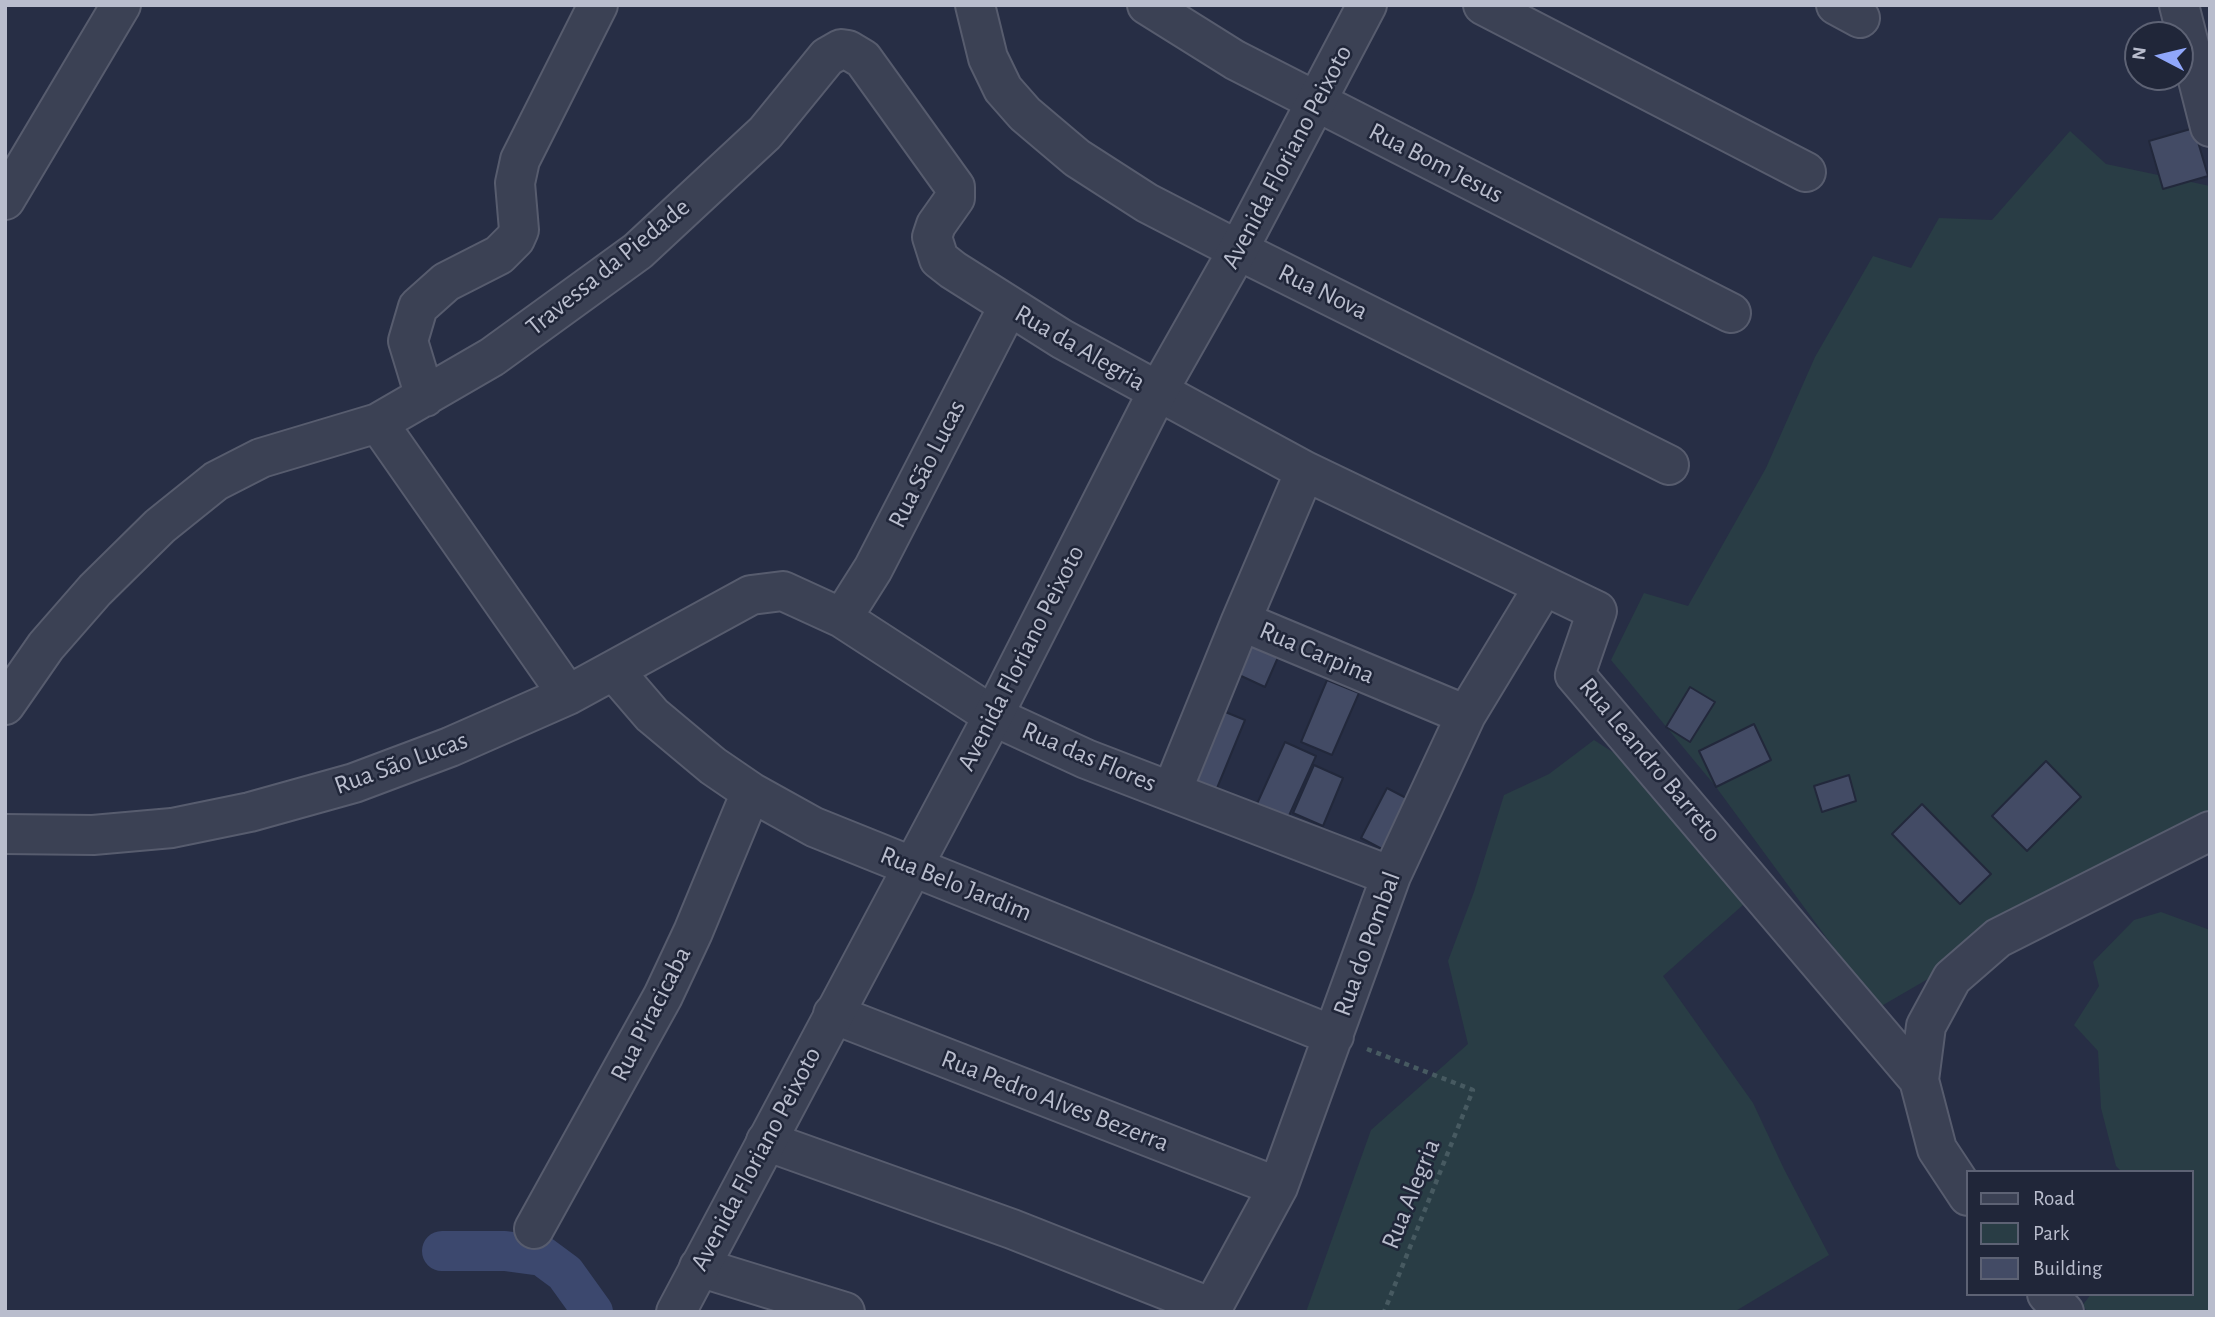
<!DOCTYPE html>
<meta charset="utf-8">
<style>
body{margin:0}
#map{position:relative;width:2215px;height:1317px;overflow:hidden;background:#272e45;font-family:"Alegreya Sans",sans-serif}
canvas{display:block}
.frame{position:absolute;inset:0;border:7px solid #b9bdcd;pointer-events:none}
.legend{position:absolute;left:1966px;top:1170px;width:228px;height:126px;box-sizing:border-box;background:#202639;border:2px solid #5d6274;margin:0;padding:9px 12px;list-style:none;font-size:21px;color:#b9bdcd}
.legend li{display:flex;align-items:center;gap:14px;height:35px}
.legend b{width:35px;border:2px solid #5d6274}
.north{position:absolute;left:2124px;top:21px;width:70px;height:70px;box-sizing:border-box;background:#202639;border:2px solid #5d6274;border-radius:50%;rotate:277deg;font-size:19px;font-weight:700;line-height:28px;text-align:center;color:#b9bdcd}
.north::after{content:'';display:block;margin:auto;width:24px;height:32px;background:#90a7fb;clip-path:polygon(50% 0,100% 100%,50% 72%,0 100%)}
</style>
<div id="map">
<canvas width="2215" height="1317"></canvas>
<div class="frame"></div>
<ul class="legend">
<li><b style="height:9px;background:#3b4154"></b>Road</li>
<li><b style="height:19px;background:#293d45"></b>Park</li>
<li><b style="height:19px;background:#434b65"></b>Building</li>
</ul>
<div class="north">N</div>
</div>
<script>
const ctx = document.querySelector('canvas').getContext('2d');
ctx.lineJoin = 'round';
function paint(path, color) { ctx.fillStyle = color; ctx.fill(path, 'evenodd'); }
const shape = rows => new Path2D(rows.map(r => 'M' + r).join(''));
function strokePath(path, color, width, dash) { ctx.strokeStyle = color; ctx.lineWidth = width; ctx.lineCap = dash ? 'butt' : 'round'; ctx.setLineDash(dash || []); ctx.stroke(path); }
function label(font, color, halo, rows, align = 'center') {
  ctx.font = font + ' "Alegreya Sans",sans-serif'; ctx.lineWidth = 5; ctx.setLineDash([]); ctx.textBaseline = 'middle'; ctx.strokeStyle = halo; ctx.fillStyle = color; for (const [text, x, y, turn = 0] of rows) {
    ctx.save(); ctx.translate(x, y); ctx.rotate((+turn || 0) * Math.PI / 180); ctx.textAlign = isNaN(turn) ? turn : align; if (halo) ctx.strokeText(text, 0, 0); ctx.fillText(text, 0, 0); ctx.restore();
  }
}
paint(shape([
 [2070,131,2106,164,2210,186,2210,815,1878,1008,1716,787,1611,660,1644,593,1688,606,1766,468,1815,357,1873,256,1911,268,1939,218,1992,220],
 [1594,740,1698,807,1752,897,1663,976,1753,1103,1784,1169,1829,1255,1734,1312,1306,1312,1371,1130,1468,1044,1448,961,1474,892,1504,795,1549,774],
 [2161,912,2210,930,2210,1312,2089,1312,2082,1306,2091,1294,2192,1294,2192,1172,2122,1172,2116,1166,2101,1108,2098,1051,2074,1025,2099,986,2093,962,2134,920]
]), '#293d45');
strokePath(shape([
 [442,1251,505,1251,542,1256,565,1273,593,1312]
]), '#3c486e', 40);
const building = shape([
 [2194,128,2208,176,2163,189,2149,141,2194,128],
 [1253,643,1279,655,1265,687,1239,675,1253,643],
 [1327,680,1359,693,1332,755,1301,742,1327,680],
 [1690,687,1715,702,1690,742,1666,727,1690,687],
 [1218,709,1245,720,1215,793,1188,782,1218,709],
 [1754,724,1771,760,1716,787,1699,751,1754,724],
 [1285,742,1316,756,1287,820,1256,806,1285,742],
 [2046,761,2081,797,2027,851,1992,816,2046,761],
 [1314,765,1343,778,1323,826,1293,813,1314,765],
 [1849,775,1856,801,1822,812,1814,786,1849,775],
 [1387,788,1408,799,1382,849,1361,838,1387,788],
 [1922,804,1991,874,1960,904,1892,834,1922,804]
]);
paint(building, '#434b65');
strokePath(building, '#22283b', 2);
const minor = shape([
 [975,5,988,58,1003,89,1025,114,1077,158,1147,203,1238,250,1669,465],
 [1147,5,1235,60,1731,313],
 [1483,5,1806,172],
 [1836,5,1860,18],
 [2179,5,2210,127],
 [5,200,121,5],
 [425,397,408,341,418,307,446,282,499,255,515,239,519,230,515,183,520,160,598,5],
 [378,423,568,695],
 [1305,471,1241,621,1466,715],
 [842,618,873,569,1008,307],
 [615,672,652,715,713,766,751,792,814,827,1334,1036],
 [5,705,46,646,95,590,160,526,216,481,261,458,378,423,492,357,638,251,765,133,827,57,841,49,848,50,863,59,955,187,955,198,936,225,932,237,939,259,953,270,1062,339,1305,471,1597,611,1575,675,1919,1080],
 [1172,791,1241,621],
 [5,834,93,835,172,828,250,812,354,783,450,747,568,695,751,595,783,591,842,618,993,716,1086,759,1391,876],
 [833,1014,1278,1187],
 [766,1141,1012,1229,1212,1308],
 [1968,1196,1937,1149,1919,1080,1926,1026,1952,978,1998,938,2210,831],
 [534,1229,663,996,693,932,751,792],
 [699,1267,845,1312],
 [2047,1294,2064,1312],
 [1210,1312,1278,1187,1391,876,1466,715,1544,586]
]);
const tertiary = shape([
 [676,1312,993,716,1157,393,1238,250,1367,5]
]);
strokePath(minor, '#575c6e', 42);
strokePath(tertiary, '#575c6e', 42);
strokePath(shape([
 [1367,1049,1473,1090,1384,1312]
]), '#475a61', 4.5, [5, 5]);
strokePath(minor, '#3b4154', 38);
strokePath(tertiary, '#3b4154', 38);
label('26px', '#b9bdcd', '#202639', [
 ["Avenida Floriano Peixoto",1287,157,-62],
 ["Rua Bom Jesus",1436,163,27],
 ["Travessa da Piedade",608,267,-39],
 ["Rua Nova",1323,292,26],
 ["Rua da Alegria",1080,348,30],
 ["Rua São Lucas",927,464,-63],
 ["Rua Carpina",1317,653,23],
 ["Avenida Floriano Peixoto",1021,658,-63],
 ["Rua das Flores",1089,757,23],
 ["Rua Leandro Barreto",1650,760,50],
 ["Rua São Lucas",401,763,-20],
 ["Rua Belo Jardim",956,884,22],
 ["Rua do Pombal",1367,944,-70],
 ["Rua Piracicaba",651,1014,-63],
 ["Rua Pedro Alves Bezerra",1055,1101,21],
 ["Avenida Floriano Peixoto",756,1159,-62],
 ["Rua Alegria",1411,1194,-68]
]);
</script>
